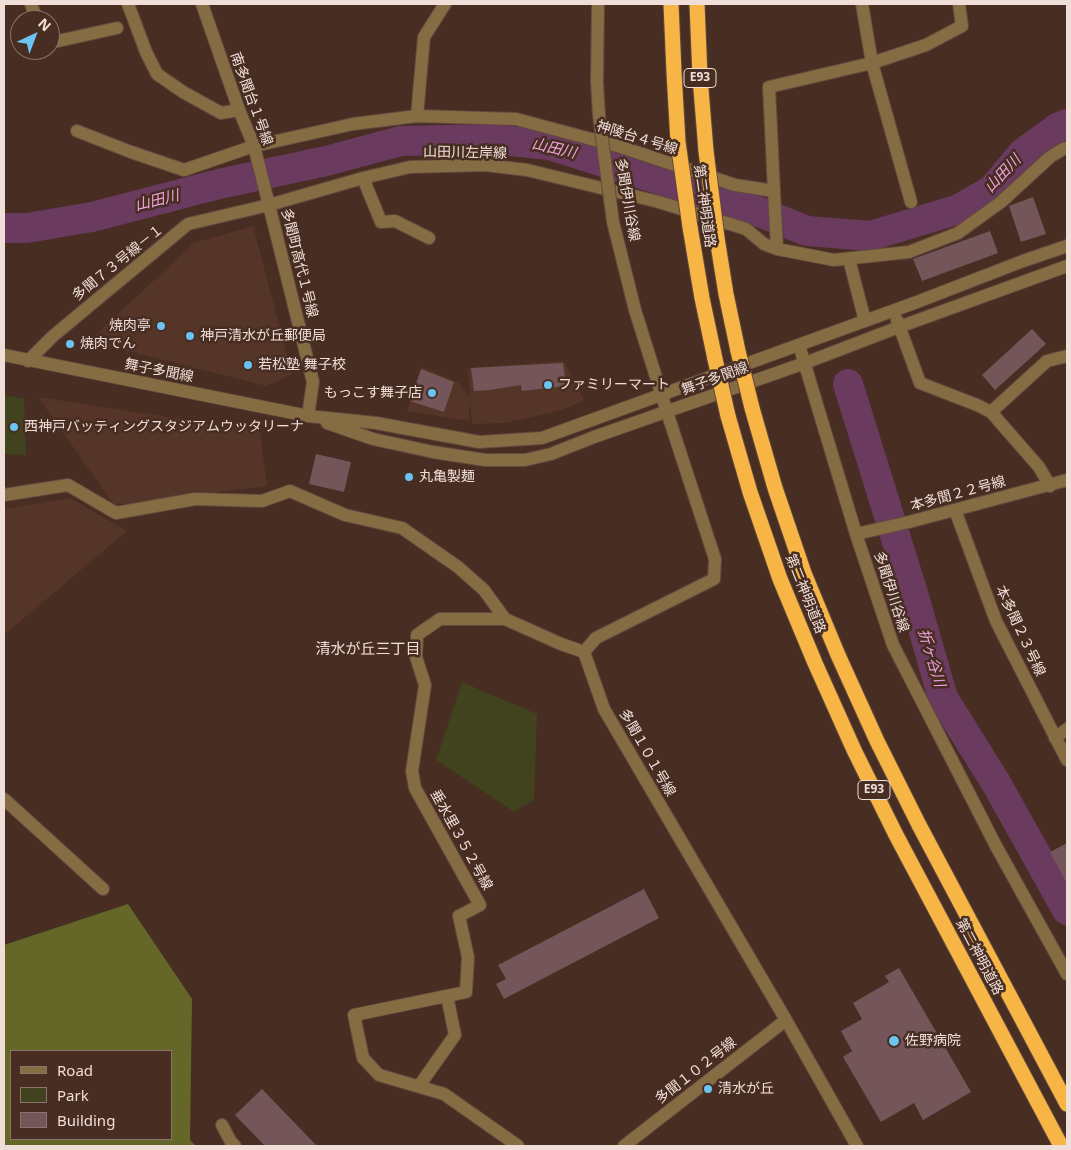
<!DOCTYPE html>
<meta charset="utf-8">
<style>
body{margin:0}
#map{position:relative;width:1071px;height:1150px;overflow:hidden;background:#472d22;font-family:"Noto Sans",sans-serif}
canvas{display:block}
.frame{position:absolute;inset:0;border:5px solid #f0dfd8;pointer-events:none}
.legend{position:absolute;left:10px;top:1050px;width:162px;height:90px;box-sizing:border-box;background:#472d22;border:1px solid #8b746b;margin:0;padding:6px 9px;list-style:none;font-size:15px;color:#f0dfd8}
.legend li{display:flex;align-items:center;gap:10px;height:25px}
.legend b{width:25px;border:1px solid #8b746b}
.north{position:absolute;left:10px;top:10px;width:50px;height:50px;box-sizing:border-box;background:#472d22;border:1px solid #8b746b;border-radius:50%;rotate:43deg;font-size:14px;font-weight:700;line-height:20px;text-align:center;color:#f0dfd8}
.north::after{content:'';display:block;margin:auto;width:18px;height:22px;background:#6bc3f2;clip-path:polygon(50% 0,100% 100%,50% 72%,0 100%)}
</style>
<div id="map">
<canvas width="1071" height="1150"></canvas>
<div class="frame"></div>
<ul class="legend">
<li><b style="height:6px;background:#866c43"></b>Road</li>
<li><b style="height:14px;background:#41431e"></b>Park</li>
<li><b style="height:14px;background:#745559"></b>Building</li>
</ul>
<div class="north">N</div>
</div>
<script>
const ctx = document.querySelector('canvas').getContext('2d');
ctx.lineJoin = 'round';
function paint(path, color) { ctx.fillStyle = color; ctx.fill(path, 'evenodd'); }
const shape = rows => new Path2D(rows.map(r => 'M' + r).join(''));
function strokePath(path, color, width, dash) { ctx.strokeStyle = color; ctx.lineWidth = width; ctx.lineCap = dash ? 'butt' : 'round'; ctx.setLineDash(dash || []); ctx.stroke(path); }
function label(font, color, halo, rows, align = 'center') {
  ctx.font = font + ' "Noto Sans","Noto Sans JP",sans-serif'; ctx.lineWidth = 5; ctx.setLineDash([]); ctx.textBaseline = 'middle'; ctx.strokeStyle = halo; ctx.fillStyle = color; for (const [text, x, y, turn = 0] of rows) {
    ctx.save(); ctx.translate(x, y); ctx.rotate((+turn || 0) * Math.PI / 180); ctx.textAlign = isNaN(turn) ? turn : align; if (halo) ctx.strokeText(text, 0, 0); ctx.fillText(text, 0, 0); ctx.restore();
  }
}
paint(shape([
 [253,226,292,374,266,386,89,341,194,243],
 [564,361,584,401,558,411,506,423,472,424,470,401,469,421,407,411,422,367,459,383,470,397,468,368],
 [38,397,260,431,267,486,114,505],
 [70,498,127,531,4,635,4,509]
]), '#553527');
paint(shape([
 [4,395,24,399,26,455,4,454],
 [462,682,537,714,534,800,514,812,436,760]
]), '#41431e');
paint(shape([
 [128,904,192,999,190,1140,196,1146,4,1146,4,945],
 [11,1051,171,1051,171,1139,11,1139]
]), '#646728');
strokePath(shape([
 [4,228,27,228,92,217,219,184,326,161,401,141,491,139,549,145,747,207,807,231,870,236,959,209,992,190,1023,153,1059,127,1067,124],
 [848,384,912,590,943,698,996,783,1067,910]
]), '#6a3a5f', 30);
paint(shape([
 [1033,197,1046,234,1021,242,1009,206],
 [990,231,998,253,922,281,913,259],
 [1032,329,1046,344,995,390,982,375],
 [563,363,566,386,522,391,521,385,490,390,474,391,471,368],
 [421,369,454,382,444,412,410,401],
 [316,454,351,462,344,492,309,484],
 [1067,843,1067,884,1050,852],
 [644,889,659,918,504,999,496,984,506,979,498,965],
 [899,968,971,1092,923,1120,914,1103,881,1122,843,1057,852,1051,841,1031,862,1019,853,1003,889,982,885,976],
 [262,1089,317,1146,265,1146,235,1115]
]), '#745559');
const minor = shape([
 [31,4,37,20],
 [128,4,146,52,157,74,183,92,221,113,239,110],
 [202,4,239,110,254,146,269,205,313,382,308,416],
 [598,4,597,82,599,115],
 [862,4,872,63,911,202],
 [50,39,58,41,117,28],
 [417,116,424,37,445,4],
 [77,131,131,152,184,170,254,146,353,124,417,116,516,119,621,147,735,185,774,191,769,87,872,63,926,45,962,26,959,4],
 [363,178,381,222,395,221,429,238],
 [774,191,777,249],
 [613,222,635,310,667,412,715,559,714,579,596,638,584,652,604,709,786,1020,857,1146],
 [849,259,865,321],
 [897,320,920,383,977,405,991,412,1039,467,1050,486],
 [799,345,856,534,893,645,996,846,1067,974],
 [4,355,308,416,376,423,479,442,542,438,917,302,1023,261,1067,246],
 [28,361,53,336,188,224,269,205,363,178,410,167,485,165,527,170,659,202,746,229,764,244,777,249,834,260,909,252,958,233,1001,202,1050,157,1063,149,1067,148],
 [991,412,1047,361,1067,356],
 [327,423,373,439,433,452,485,460,525,460,551,454,594,437,805,363,899,327,1067,266],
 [4,495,68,485,116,513,195,499,262,501,290,491,345,515,402,528,458,567,484,590,505,619,561,644,584,652],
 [955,510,996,621,1067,760],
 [856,534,909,522,1067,480],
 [505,619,440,619,417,635,416,657,425,685,412,771,415,788,480,905,459,916,468,957,466,992,354,1015,363,1058,379,1075,444,1094,518,1146],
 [1055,738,1067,729],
 [4,799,103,889],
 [419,1086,455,1035,447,996],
 [222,1125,231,1142,235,1146],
 [624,1146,786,1020]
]);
const highway = shape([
 [671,4,674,72,678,142],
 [697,4,700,77,706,151],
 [690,227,702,298,715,359],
 [717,238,726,294,738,351],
 [752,408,775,488,804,573,838,655,877,741,919,825,1067,1104],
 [728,416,750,492,780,579,815,663,854,750,896,835,1061,1146]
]);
strokePath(minor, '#62493f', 14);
strokePath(highway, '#62493f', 17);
strokePath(minor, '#866c43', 12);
strokePath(highway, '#f6b544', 15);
const minorBridge = shape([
 [599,115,613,222]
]);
const highwayBridge = shape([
 [678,142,690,227],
 [706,151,717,238],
 [738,351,752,408],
 [715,359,728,416]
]);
strokePath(minorBridge, '#62493f', 14, []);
strokePath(highwayBridge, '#62493f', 17, []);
strokePath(minorBridge, '#866c43', 12);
strokePath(highwayBridge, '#f6b544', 15);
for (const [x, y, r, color] of [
 [161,326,5,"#6bc3f2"],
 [190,336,5,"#6bc3f2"],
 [70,344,5,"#6bc3f2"],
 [248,365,5,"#6bc3f2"],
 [548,385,5,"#6bc3f2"],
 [432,393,5,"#6bc3f2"],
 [14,427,5,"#6bc3f2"],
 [409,477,5,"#6bc3f2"],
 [894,1041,6,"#6bc3f2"],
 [708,1089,5,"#6bc3f2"]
]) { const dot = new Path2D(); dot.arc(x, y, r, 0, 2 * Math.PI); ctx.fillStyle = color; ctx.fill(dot); strokePath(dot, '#472d22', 2); }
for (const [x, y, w] of [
 [700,78,32],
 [874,790,32]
]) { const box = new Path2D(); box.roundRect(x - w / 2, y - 9.5, w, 19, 4); ctx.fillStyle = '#472d22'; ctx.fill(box); strokePath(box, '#f0dfd8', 1); }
label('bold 12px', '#f0dfd8', null, [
 ["E93",700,78],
 ["E93",874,790]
]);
label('14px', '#f0dfd8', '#472d22', [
 ["南多聞台１号線",251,99,70],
 ["神陵台４号線",637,138,17],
 ["山田川左岸線",465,153,1],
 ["多聞伊川谷線",627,200,80],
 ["第二神明道路",704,206,82],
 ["多聞７３号線－１",118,263,-39],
 ["多聞町高代１号線",299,263,76],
 ["舞子多聞線",159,371,11],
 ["舞子多聞線",715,379,-20],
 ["本多聞２２号線",958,494,-15],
 ["多聞伊川谷線",891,592,72],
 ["第二神明道路",805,594,68],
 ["本多聞２３号線",1020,631,65],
 ["多聞１０１号線",647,753,60],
 ["垂水里３５２号線",461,840,61],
 ["第二神明道路",979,957,62],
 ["多聞１０２号線",696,1071,-38]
]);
label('14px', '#f0dfd8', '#472d22', [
 ["焼肉亭",151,326,"right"],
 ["神戸清水が丘郵便局",200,336],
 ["焼肉でん",80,344],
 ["若松塾 舞子校",258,365],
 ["ファミリーマート",558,385],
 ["もっこす舞子店",422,393,"right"],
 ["西神戸バッティングスタジアムウッタリーナ",24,427],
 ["丸亀製麺",419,477],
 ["佐野病院",905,1041],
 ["清水が丘",718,1089]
], 'left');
label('italic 15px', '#efa3dc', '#472d22', [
 ["山田川",554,149,13],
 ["山田川",1003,174,-47],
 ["山田川",157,201,-14],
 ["折ヶ谷川",931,658,73]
]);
label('15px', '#f0dfd8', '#472d22', [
 ["清水が丘三丁目",368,650]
]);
</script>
